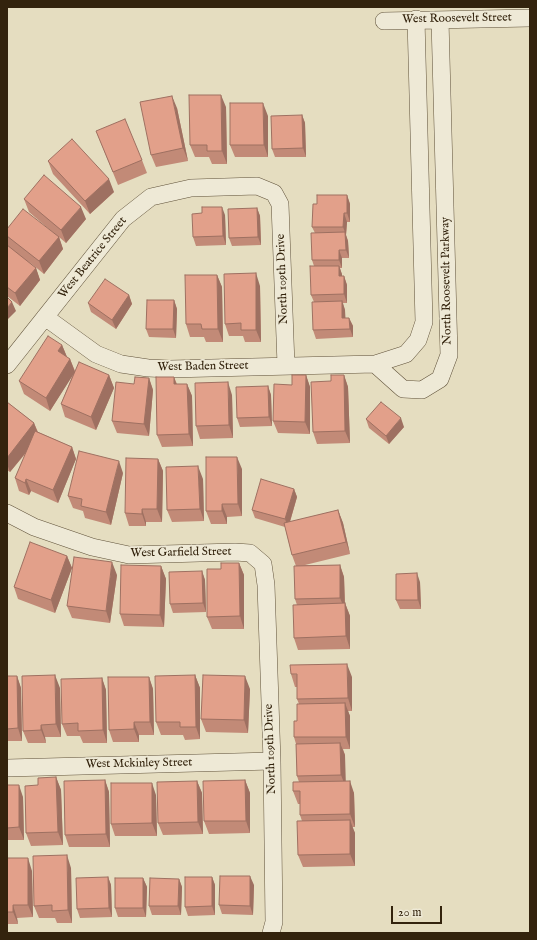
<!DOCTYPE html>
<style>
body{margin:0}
#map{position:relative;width:537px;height:940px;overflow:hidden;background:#e5ddc0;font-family:"IM FELL English",serif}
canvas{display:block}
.frame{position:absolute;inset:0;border:8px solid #33230d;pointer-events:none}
.scale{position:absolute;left:391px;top:906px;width:51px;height:18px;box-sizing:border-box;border:2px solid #33230d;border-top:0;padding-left:5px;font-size:12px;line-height:14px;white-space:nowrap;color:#33230d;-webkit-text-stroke:3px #eee9d6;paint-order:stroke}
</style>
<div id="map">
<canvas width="537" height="940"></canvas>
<div class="frame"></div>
<div class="scale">20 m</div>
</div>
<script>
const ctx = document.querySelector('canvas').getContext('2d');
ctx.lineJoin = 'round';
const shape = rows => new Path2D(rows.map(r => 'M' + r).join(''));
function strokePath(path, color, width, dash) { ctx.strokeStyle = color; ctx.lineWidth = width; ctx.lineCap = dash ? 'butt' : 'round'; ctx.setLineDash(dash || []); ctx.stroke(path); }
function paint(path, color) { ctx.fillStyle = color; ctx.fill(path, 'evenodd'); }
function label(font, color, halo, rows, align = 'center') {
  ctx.font = font + ' "IM FELL English",serif'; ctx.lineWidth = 3.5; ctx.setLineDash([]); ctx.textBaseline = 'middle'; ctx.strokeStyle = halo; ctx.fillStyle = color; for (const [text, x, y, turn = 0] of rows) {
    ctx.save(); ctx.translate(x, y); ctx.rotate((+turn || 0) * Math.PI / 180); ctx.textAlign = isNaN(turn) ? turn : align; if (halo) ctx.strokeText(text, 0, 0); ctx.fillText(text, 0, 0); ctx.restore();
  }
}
const street = shape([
 [416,19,424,322,418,340,406,354,375,364,403,389,422,390,440,379,449,355,440,20],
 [384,21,530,18],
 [45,317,96,354,121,364,148,368,170,369,375,364],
 [7,365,123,219,151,197,191,188,257,186,274,193,280,204,286,365],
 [7,513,34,527,92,547,129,555,235,552,250,553,263,564,266,585,272,761,274,922,271,933],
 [7,768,272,761]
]);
strokePath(street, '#60523a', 18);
strokePath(street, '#eee9d6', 17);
paint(shape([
 [226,107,227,164,212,164,209,157,195,157,190,145],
 [177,108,188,161,156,167,151,155],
 [302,115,305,123,306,157,275,157,272,149],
 [268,116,268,157,235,157,230,145],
 [96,131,142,160,147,173,118,185],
 [48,161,114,192,90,214,53,174],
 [347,195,350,204,350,222,347,222,346,235,348,241,349,258,342,258,342,268,340,268,342,276,344,276,347,285,347,303,343,303,345,310,345,318,349,318,353,326,353,337,316,339,313,330,314,302,311,295,314,266,312,260,315,233,312,227,317,204],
 [24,199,86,219,66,243,59,237,63,249,44,274,28,261,36,268,40,280,20,306,7,296,7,245,8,246,7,243,7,229,58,237,29,212],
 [257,208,260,216,261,245,232,246,229,238],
 [225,215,226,245,196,246,193,237],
 [217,275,222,287,223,342,206,342,204,337,190,337,186,324],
 [260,286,261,342,245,342,243,336,229,336,225,324],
 [129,295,132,304,116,329,91,312,88,303],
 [174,300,177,309,176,338,149,337,146,329],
 [62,345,67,357,70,359,75,371,109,375,114,388,96,430,65,417,61,404,73,374,50,411,24,394,19,381],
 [306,375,310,387,310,434,278,433,273,421,292,385],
 [344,375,348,387,350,443,317,444,313,432,331,381],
 [174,377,177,384,187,384,192,396,193,446,162,447,157,435],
 [149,378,153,390,149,436,117,433,112,421,134,384],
 [268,386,271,395,272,426,240,427,237,418],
 [232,395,233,438,200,439,196,426],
 [7,402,34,423,38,432,72,447,76,459,58,503,31,491,29,495,19,491,15,478,26,453,10,472,7,470],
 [366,419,404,427,389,444,369,428],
 [158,459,163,471,162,522,146,522,146,526,129,526,125,513],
 [242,469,242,516,227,517,227,524,211,524,206,511],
 [123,473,111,525,85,518,83,511,73,508,68,496],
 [203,479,204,521,172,522,167,510],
 [294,489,297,497,290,522,338,510,343,523,350,554,305,565,340,565,344,577,345,603,350,616,350,649,298,650,294,638,297,605,295,599,296,566,292,555,285,527,255,518,252,510],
 [67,556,72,568,55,613,18,599,14,587],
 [239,563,244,575,244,629,212,629,207,617],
 [161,566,166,579,164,627,124,626,120,614],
 [202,571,205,580,206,612,173,613,170,604],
 [117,575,110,623,72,618,67,606],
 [420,582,421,609,400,609,396,600],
 [291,674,352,677,352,711,348,711,350,716,350,749,343,749,345,755,345,781,354,793,355,827,352,827,355,833,355,866,303,867,298,855,302,821,300,815,300,804,298,804,293,791,299,782,297,776,296,744,294,737,297,721,299,704,297,699,297,687,295,687],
 [195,675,200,688,200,739,185,740,183,735,161,735,156,722],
 [7,676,17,676,21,688,22,741,7,741],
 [149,677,153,689,154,735,139,735,139,742,113,742,109,730],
 [102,678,106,690,107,743,83,743,80,736,67,736,62,724],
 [60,688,61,737,45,737,46,743,28,743,23,731],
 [250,689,248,733,206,732,201,719],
 [56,777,61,790,63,845,31,846,26,833,38,785],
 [105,780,109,792,110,847,69,847,65,835],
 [245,780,250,793,250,833,209,834,204,821],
 [197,781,202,793,203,834,163,835,158,823],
 [7,785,23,797,24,840,7,840],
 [156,795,157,836,115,836,111,824],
 [7,858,32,871,33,917,17,918,18,924,7,924],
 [71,868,72,923,57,923,55,918,39,918,34,906],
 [108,877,111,885,112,917,80,918,77,909],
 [212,877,215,885,215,915,188,916,185,907],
 [143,878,147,887,146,917,118,917,115,908],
 [179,879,182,887,181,915,152,915,149,906],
 [254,885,253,915,222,914,219,905]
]), '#c28a77');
paint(shape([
 [221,95,226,107,227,164,222,151],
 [172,96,177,108,188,161,183,148],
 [263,103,268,116,268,157,264,145],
 [302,115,305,123,306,157,303,148],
 [109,179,114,192,90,214,85,201],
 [347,195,350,204,350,222,347,213],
 [81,207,86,219,66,243,61,230],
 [222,207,225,215,226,245,223,236],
 [257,208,260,216,261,245,258,237],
 [344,213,347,222,346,235,343,227],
 [345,232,348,241,349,258,346,250],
 [59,237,63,249,44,274,39,261],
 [339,250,342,258,342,268,339,260],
 [339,266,342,274,342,285,339,276],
 [36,268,40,280,20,306,15,293],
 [256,273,260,286,261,342,256,330],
 [217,275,222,287,223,342,218,329],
 [344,276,347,285,347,303,344,294],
 [129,295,132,304,116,329,112,320],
 [174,300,177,309,176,338,173,329],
 [342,301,345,310,346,327,342,318],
 [12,302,16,311,7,320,7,308],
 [349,318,353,326,353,337,350,329],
 [62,345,67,357,58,351],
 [70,359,75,372,50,411,46,398],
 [109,375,114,388,96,430,91,417],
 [306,375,310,387,310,434,305,422],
 [344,375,348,387,350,443,345,431],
 [174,377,178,389,174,384],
 [149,378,153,390,149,436,144,424],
 [228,382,232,395,233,438,229,425],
 [187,384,192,396,193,446,189,434],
 [268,386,271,395,272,426,269,417],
 [401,418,404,427,389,444,386,436],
 [34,423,39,436,10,472,7,464,7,458],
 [72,447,76,459,58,503,53,490],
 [237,457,242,469,242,516,238,504],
 [158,459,163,471,162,522,157,509],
 [119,461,123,473,111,525,106,512],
 [198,466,203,479,204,521,200,509],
 [26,479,31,491,29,495,25,483],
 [294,489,297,497,288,528,285,519],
 [222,504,227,517,227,524,222,511],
 [142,509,146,522,146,526,142,514],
 [338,510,343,523,350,554,346,542],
 [67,556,72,568,55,613,51,600],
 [112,562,117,575,110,623,106,611],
 [239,563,244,575,244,629,240,616],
 [340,565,344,577,345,610,340,598],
 [161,566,166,579,164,627,160,615],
 [202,571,205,580,206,612,203,603],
 [417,573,420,582,421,609,418,600],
 [345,603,350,616,350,649,346,636],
 [347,664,352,677,352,711,348,698],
 [55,675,60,688,61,737,56,724],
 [195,675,200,688,200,739,196,727],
 [17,676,21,688,22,741,18,728],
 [245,676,250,689,248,733,244,720],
 [149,677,153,689,154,735,150,722],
 [102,678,106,690,107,743,103,730],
 [345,703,350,716,350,749,346,737],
 [134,722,139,735,139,742,134,729],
 [41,725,45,737,46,743,41,730],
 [340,743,345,755,346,788,341,775],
 [56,777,61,790,63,845,58,832],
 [105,780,109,792,110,847,106,834],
 [245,780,250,793,250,833,246,821],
 [197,781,202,793,203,834,198,822],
 [350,781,354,793,355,827,350,814],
 [152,783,156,795,157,836,152,823],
 [19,785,23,797,24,840,19,827],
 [350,820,355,833,355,866,350,854],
 [67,855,71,868,72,923,68,910],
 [28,858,32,871,33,917,28,905],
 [250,876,254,885,253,915,250,906],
 [108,877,111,885,112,917,109,908],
 [212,877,215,885,215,915,212,906],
 [143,878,147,887,146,917,143,908],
 [179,879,182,887,181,915,178,906],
 [13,905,17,918,18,924,13,912]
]), '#9e7061');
const building = shape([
 [189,95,221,95,222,151,207,151,207,145,190,145,189,95],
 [172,96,183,148,151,155,140,102,172,96],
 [230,103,263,103,264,145,230,145,230,103],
 [302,115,303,148,272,149,271,116,302,115],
 [125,119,142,160,113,172,96,131,125,119],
 [72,139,109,179,85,201,48,161,72,139],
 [44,175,81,207,61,230,24,199,44,175],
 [317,195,347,195,347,213,344,213,343,227,312,227,313,204,317,204,317,195],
 [202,207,222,207,223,236,193,237,192,214,202,213,202,207],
 [257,208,258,237,229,238,228,209,257,208],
 [23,209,59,237,39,261,7,236,7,229,23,209],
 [345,232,346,250,339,250,339,260,312,260,311,233,345,232],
 [7,245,36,268,15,293,7,287,7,245],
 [310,266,339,266,339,276,344,276,344,294,311,295,310,266],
 [256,273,256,330,241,330,241,323,225,324,224,274,256,273],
 [185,275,217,275,218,329,202,329,201,324,186,324,185,275],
 [105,279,129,295,112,320,88,303,105,279],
 [7,297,12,302,7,308,7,297],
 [147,300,174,300,173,329,146,329,147,300],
 [342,301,342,318,349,318,350,329,313,330,312,302,342,301],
 [48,336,62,345,58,351,70,359,46,398,19,381,48,336],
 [79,362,109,375,91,417,61,404,79,362],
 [292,375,306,375,305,422,273,421,274,384,292,385,292,375],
 [331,375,344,375,345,431,313,432,311,382,331,381,331,375],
 [135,377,149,378,144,424,112,421,116,382,134,384,135,377],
 [156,377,174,377,174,384,187,384,189,434,157,435,156,377],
 [228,382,229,425,196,426,195,383,228,382],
 [268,386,269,417,237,418,236,387,268,386],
 [7,402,34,423,7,458,7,402],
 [381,402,401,418,386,436,366,419,381,402],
 [35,431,72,447,53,490,26,479,25,483,15,478,35,431],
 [79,451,119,461,106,512,81,506,82,499,68,496,79,451],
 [206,457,237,457,238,504,222,504,222,511,206,511,206,457],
 [126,458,158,459,157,509,142,509,142,514,125,513,126,458],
 [198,466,200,509,167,510,166,467,198,466],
 [261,479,294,489,285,519,252,510,261,479],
 [338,510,346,542,292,555,284,523,338,510],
 [30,542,67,556,51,600,14,587,30,542],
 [74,557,112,562,106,611,67,606,74,557],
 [221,563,239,563,240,616,207,617,207,569,221,569,221,563],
 [121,565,161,566,160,615,120,614,121,565],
 [340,565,340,598,295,599,294,566,340,565],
 [202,571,203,603,170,604,169,572,202,571],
 [417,573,418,600,396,600,396,574,417,573],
 [345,603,346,636,294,638,293,605,345,603],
 [347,664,348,698,297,699,297,674,291,674,290,665,347,664],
 [55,675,56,724,41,725,41,730,23,731,22,676,55,675],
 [195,675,196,727,180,727,180,722,156,722,155,676,195,675],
 [203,675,245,676,244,720,201,719,203,675],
 [7,676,17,676,18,728,7,729,7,676],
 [108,677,149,677,150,722,134,722,134,729,109,730,108,677],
 [102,678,103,730,78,731,78,723,62,724,61,679,102,678],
 [345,703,346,737,294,737,294,721,297,721,297,704,345,703],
 [340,743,341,775,297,776,296,744,340,743],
 [56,777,58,832,26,833,25,786,38,785,38,778,56,777],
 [105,780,106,834,65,835,64,781,105,780],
 [245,780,246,821,204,821,203,781,245,780],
 [197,781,198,822,158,823,157,782,197,781],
 [350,781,350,814,300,815,300,791,293,791,293,782,350,781],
 [111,783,152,783,152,823,111,824,111,783],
 [7,785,19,785,19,827,7,828,7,785],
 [350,820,350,854,298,855,297,821,350,820],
 [67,855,68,910,52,911,52,905,34,906,33,856,67,855],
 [7,858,28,858,28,905,13,905,13,912,7,912,7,858],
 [220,876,250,876,250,906,219,905,220,876],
 [108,877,109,908,77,909,76,878,108,877],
 [185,877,212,877,212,906,185,907,185,877],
 [115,878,143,878,143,908,115,908,115,878],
 [150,878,179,879,178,906,149,906,150,878]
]);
paint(building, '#e2a08a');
strokePath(building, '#9e7061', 1);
label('12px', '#33230d', '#eee9d6', [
 ["West Roosevelt Street",457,19,-1],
 ["West Beatrice Street",93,258,-51],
 ["North 109th Drive",283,279,-92],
 ["North Roosevelt Parkway",447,281,-91],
 ["West Baden Street",203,367,-1],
 ["West Garfield Street",181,553,-1],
 ["North 109th Drive",271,749,-92],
 ["West Mckinley Street",139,764,-1]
]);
</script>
